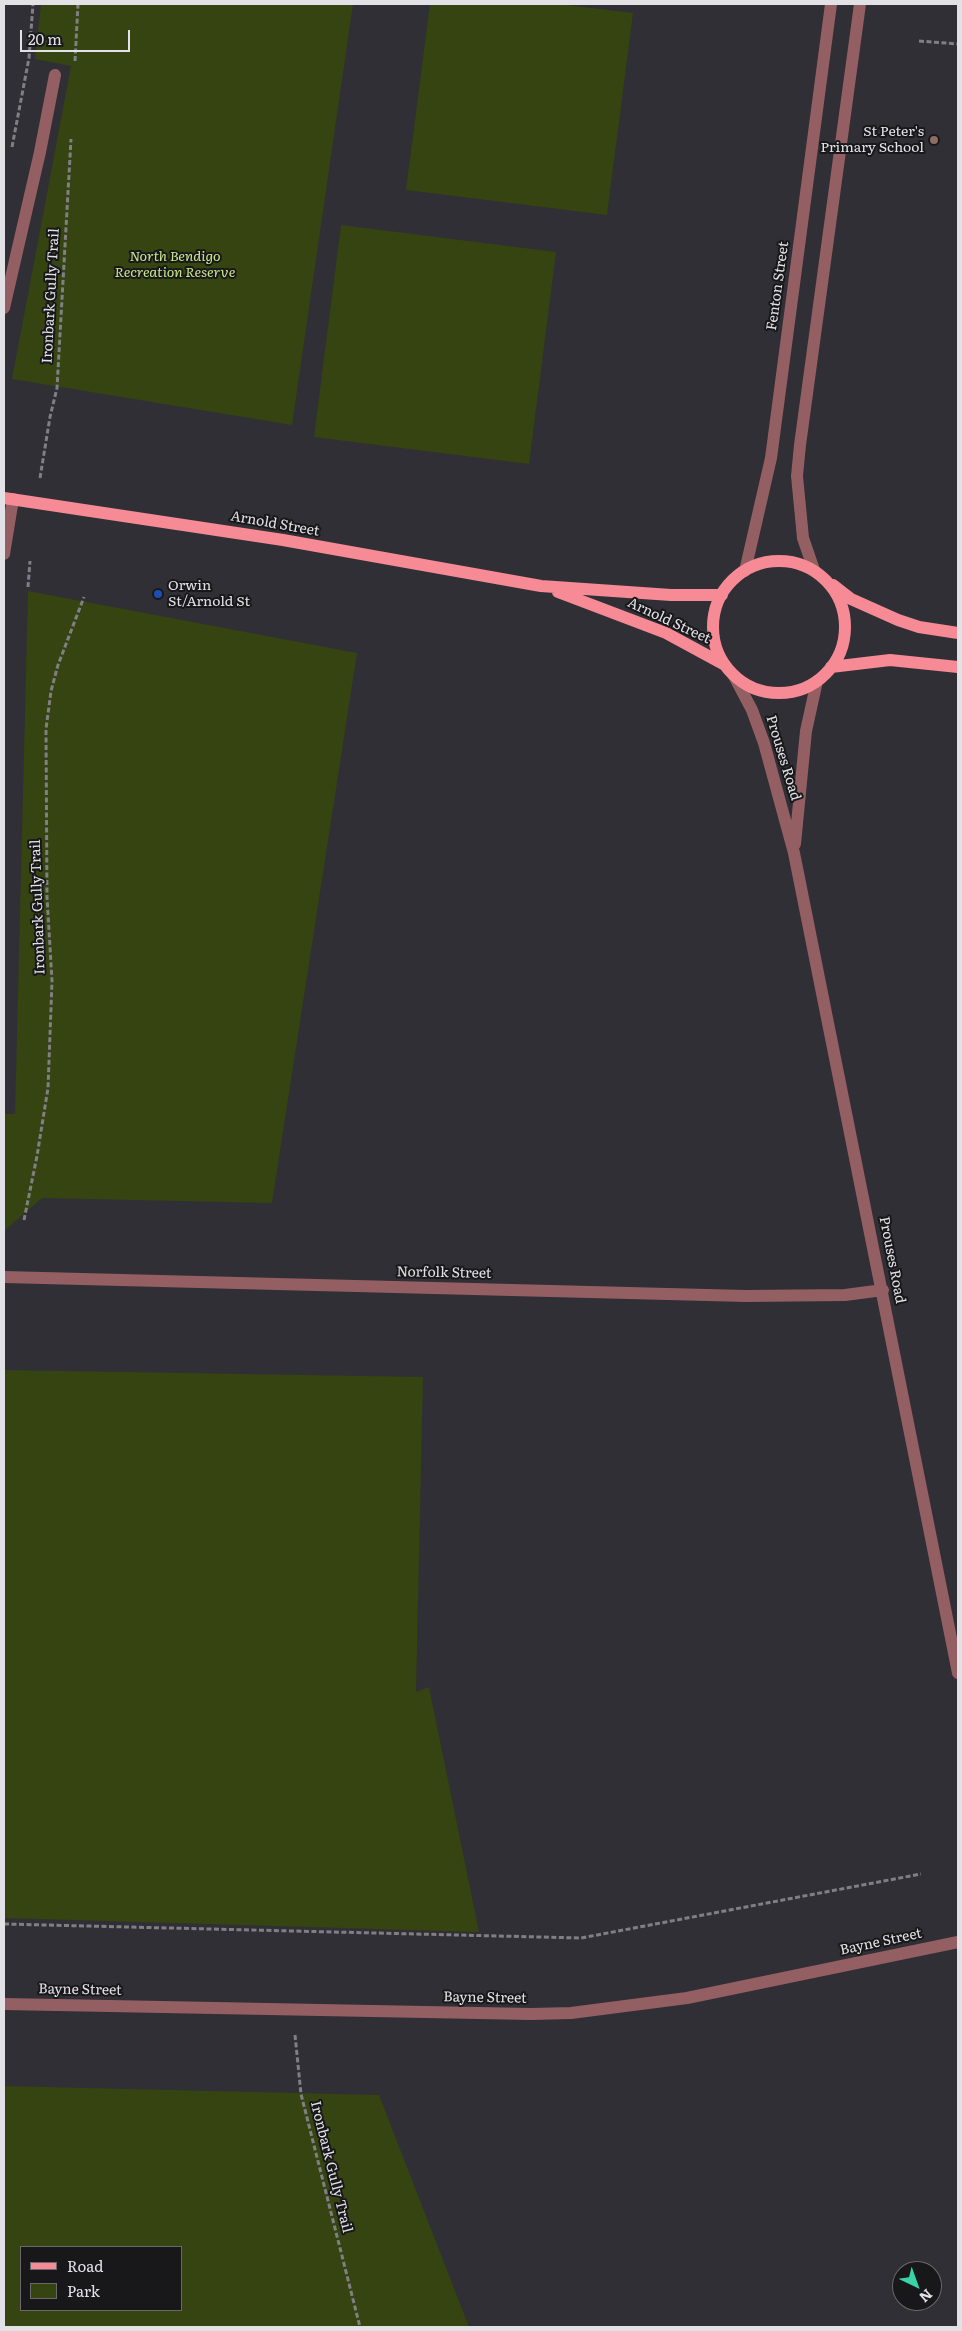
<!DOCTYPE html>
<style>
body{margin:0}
#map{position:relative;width:962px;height:2331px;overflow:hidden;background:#302f35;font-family:Literata,serif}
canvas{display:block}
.frame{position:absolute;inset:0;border:5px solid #e2e2e6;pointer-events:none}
.legend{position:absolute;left:20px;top:2246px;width:162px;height:65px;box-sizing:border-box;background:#18171a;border:1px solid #69686c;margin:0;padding:6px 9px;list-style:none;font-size:15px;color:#e2e2e6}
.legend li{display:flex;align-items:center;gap:10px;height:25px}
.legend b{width:25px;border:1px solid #69686c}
.north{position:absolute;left:892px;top:2261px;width:50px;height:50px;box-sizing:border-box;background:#18171a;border:1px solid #69686c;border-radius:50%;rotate:138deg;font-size:14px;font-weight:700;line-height:20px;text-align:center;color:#e2e2e6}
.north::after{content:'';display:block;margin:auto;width:18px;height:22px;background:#39d4a5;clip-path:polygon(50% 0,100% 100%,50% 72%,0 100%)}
.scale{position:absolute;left:20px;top:30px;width:110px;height:22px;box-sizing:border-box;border:2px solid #e2e2e6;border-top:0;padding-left:6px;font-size:15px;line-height:18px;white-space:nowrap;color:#e2e2e6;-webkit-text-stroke:4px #18171a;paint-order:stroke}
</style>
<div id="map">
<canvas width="962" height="2331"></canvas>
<div class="frame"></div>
<ul class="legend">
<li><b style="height:6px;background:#f68a95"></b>Road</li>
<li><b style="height:14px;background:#354410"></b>Park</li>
</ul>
<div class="north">N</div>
<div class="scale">20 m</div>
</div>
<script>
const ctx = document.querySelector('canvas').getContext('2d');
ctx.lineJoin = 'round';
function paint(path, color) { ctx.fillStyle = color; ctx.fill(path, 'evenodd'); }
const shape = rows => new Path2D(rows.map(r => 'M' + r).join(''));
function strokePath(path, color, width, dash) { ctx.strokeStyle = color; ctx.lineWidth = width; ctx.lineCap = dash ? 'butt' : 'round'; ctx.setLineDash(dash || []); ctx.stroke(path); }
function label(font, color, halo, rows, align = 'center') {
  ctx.font = font + ' Literata,serif'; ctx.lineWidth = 4; ctx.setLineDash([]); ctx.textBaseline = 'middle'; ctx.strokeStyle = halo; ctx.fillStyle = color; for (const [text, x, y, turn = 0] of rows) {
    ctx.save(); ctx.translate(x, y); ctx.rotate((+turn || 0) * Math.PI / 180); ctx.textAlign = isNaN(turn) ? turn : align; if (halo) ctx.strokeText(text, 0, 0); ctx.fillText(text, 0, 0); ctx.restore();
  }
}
paint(shape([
 [41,4,353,4,292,425,12,379,71,66,35,59],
 [430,4,559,4,633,13,607,215,406,190],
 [341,225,556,252,529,464,314,437],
 [28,591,357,653,272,1203,42,1198,4,1231,4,1114,15,1114],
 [4,1370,423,1377,416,1692,429,1687,479,1932,4,1918],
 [4,2086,379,2095,469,2327,4,2327],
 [181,2247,181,2310,21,2310,21,2247]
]), '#354410');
strokePath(shape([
 [919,41,958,44],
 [75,61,78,4],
 [12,147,29,58,33,4],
 [40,478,50,417,57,388,71,139],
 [28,587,30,561],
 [24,1220,37,1156,48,1088,52,981,47,897,46,729,51,691,58,665,84,597],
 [4,1924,581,1938,921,1874],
 [295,2035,301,2094,360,2327]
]), '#7f7f84', 3, [5, 2.5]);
strokePath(shape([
 [4,308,40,152,55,75],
 [4,554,13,499],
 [814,570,803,538,797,476,800,445,860,4],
 [745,571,771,458,831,4],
 [734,676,752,710,764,743,794,853,958,1673],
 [795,844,806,731,817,681],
 [4,1277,746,1296,845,1295,883,1290],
 [4,2004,531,2014,571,2013,687,1998,958,1942]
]), '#945f63', 12);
strokePath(shape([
 [4,498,283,540,541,586,671,595,722,595],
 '713 627a66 66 0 1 1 132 0a66 66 0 1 1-132 0Z',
 [833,585,851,599,898,620,919,627,958,633],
 [558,592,666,633,725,665],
 [831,667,890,660,958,667]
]), '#f68a95', 12);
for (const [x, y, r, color] of [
 [934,140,5,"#8d6e63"],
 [158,594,5,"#1a4fb4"]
]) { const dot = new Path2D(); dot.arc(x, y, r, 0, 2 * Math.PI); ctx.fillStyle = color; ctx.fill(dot); strokePath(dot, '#18171a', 2); }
label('14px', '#e2e2e6', '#18171a', [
 ["St Peter's",924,132],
 ["Primary School",924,148],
 ["Orwin",168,586,"left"],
 ["St/Arnold St",168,602,"left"]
], 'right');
label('italic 14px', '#c7e88a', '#18171a', [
 ["North Bendigo",175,257],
 ["Recreation Reserve",175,273]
]);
label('14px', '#e2e2e6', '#18171a', [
 ["Fenton Street",778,286,-82],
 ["Ironbark Gully Trail",51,296,-87],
 ["Arnold Street",275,524,10],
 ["Arnold Street",669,621,25],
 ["Prouses Road",783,758,73],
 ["Ironbark Gully Trail",38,907,-92],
 ["Prouses Road",892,1260,79],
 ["Norfolk Street",444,1273,1],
 ["Bayne Street",881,1942,-12],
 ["Bayne Street",80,1990,1],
 ["Bayne Street",485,1998,1],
 ["Ironbark Gully Trail",331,2167,76]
]);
</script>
